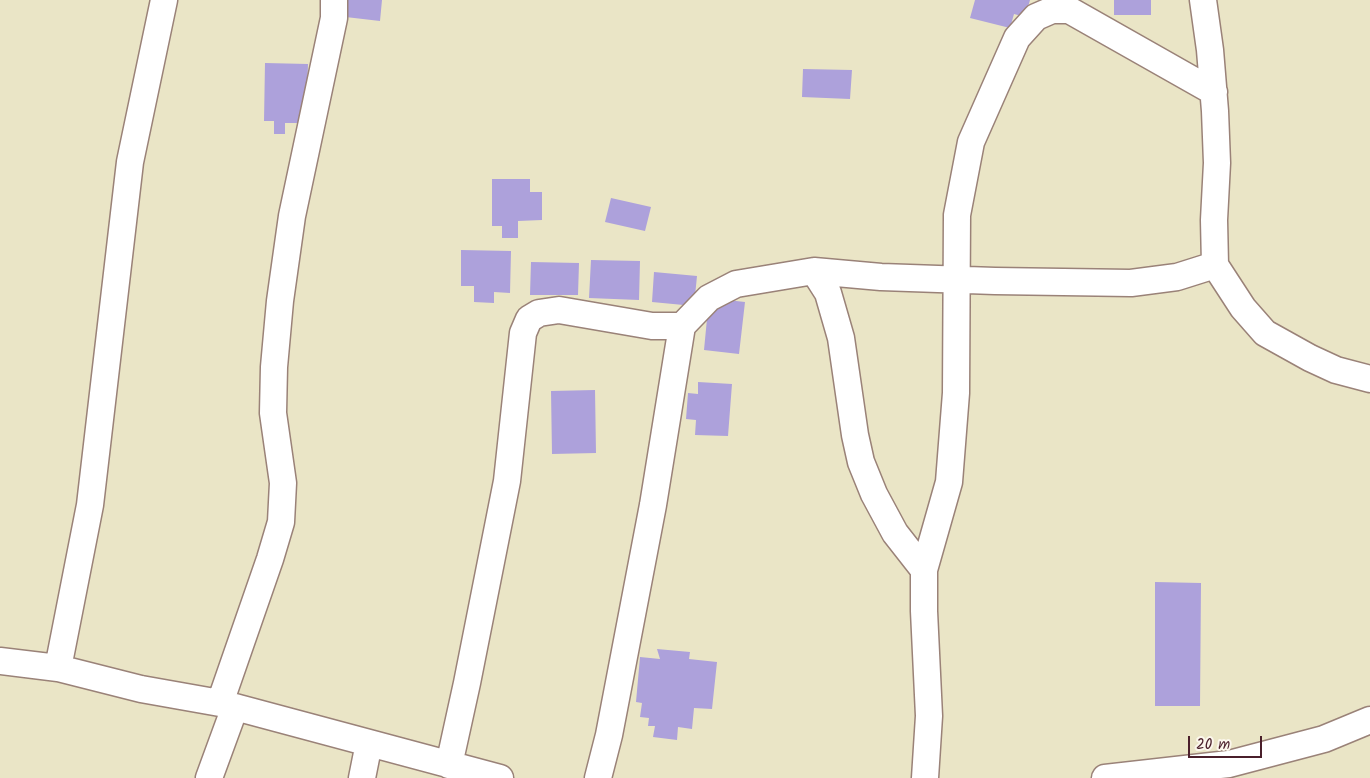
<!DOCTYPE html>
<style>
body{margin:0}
#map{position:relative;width:1370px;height:778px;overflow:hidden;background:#eae5c6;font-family:Kalam,sans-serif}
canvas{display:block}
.scale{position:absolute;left:1188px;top:736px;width:74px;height:22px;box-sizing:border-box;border:2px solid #4a1f2b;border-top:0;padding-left:6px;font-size:15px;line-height:18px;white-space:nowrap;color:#4a1f2b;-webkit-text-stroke:4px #fbf7ec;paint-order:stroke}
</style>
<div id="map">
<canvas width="1370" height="778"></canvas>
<div class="scale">20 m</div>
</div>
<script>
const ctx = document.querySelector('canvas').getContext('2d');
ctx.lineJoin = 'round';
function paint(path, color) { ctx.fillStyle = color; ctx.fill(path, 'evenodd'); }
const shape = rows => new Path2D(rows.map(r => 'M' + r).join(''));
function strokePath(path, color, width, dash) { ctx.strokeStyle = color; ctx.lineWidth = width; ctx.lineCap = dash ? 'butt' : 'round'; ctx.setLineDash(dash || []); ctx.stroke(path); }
paint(shape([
 [339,0,382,0,380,21,337,16],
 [975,0,1030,0,1025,17,1014,14,1010,28,970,18],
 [1114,0,1151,0,1151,15,1114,15],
 [265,63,308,64,306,123,285,123,285,134,274,134,274,121,264,121],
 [803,69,852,70,850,99,802,97],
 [492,179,530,179,530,192,542,192,542,220,518,221,518,238,502,238,502,226,492,226],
 [611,198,651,207,645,231,605,222],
 [461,250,511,251,510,293,494,292,494,303,474,302,474,286,461,286],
 [591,260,640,261,639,300,589,298],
 [531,262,579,263,578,295,530,295],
 [654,272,697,276,694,306,652,302],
 [709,298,745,302,739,354,704,350],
 [698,382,732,384,728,436,695,435,696,420,686,419,688,393,698,394],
 [595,390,596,453,552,454,551,391],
 [1155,582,1201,583,1200,706,1155,706],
 [657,649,690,652,689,659,717,662,712,709,694,708,692,729,678,727,677,740,653,737,655,726,648,726,649,718,640,717,642,703,636,702,640,657,660,659]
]), '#ada1db');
const minor = shape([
 [1215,265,1243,308,1265,333,1310,358,1336,370,1370,379],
 [814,271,881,277,995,281,1131,283,1177,277,1215,265,1214,220,1217,163,1215,111,1210,50,1203,0],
 [682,326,709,298,736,284,814,271,828,293,841,338,855,435,861,462,874,494,895,533,924,570,924,611,929,716,925,778],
 [924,570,949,482,956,393,957,215,971,142,1017,38,1036,17,1052,10,1069,10,1214,92],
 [0,661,58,668,141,689,220,703,500,778],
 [58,668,90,505,130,162,164,0],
 [220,703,270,559,281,522,283,483,273,413,274,367,280,301,292,216,334,18,334,0],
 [449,765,467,683,507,481,523,333,529,319,539,313,559,310,652,326,682,326,653,505,609,735,598,778],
 [209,778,235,707],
 [362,778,369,743],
 [1105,778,1229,764,1324,739,1370,720]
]);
strokePath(minor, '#9a8278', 29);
strokePath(minor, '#fff', 26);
</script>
